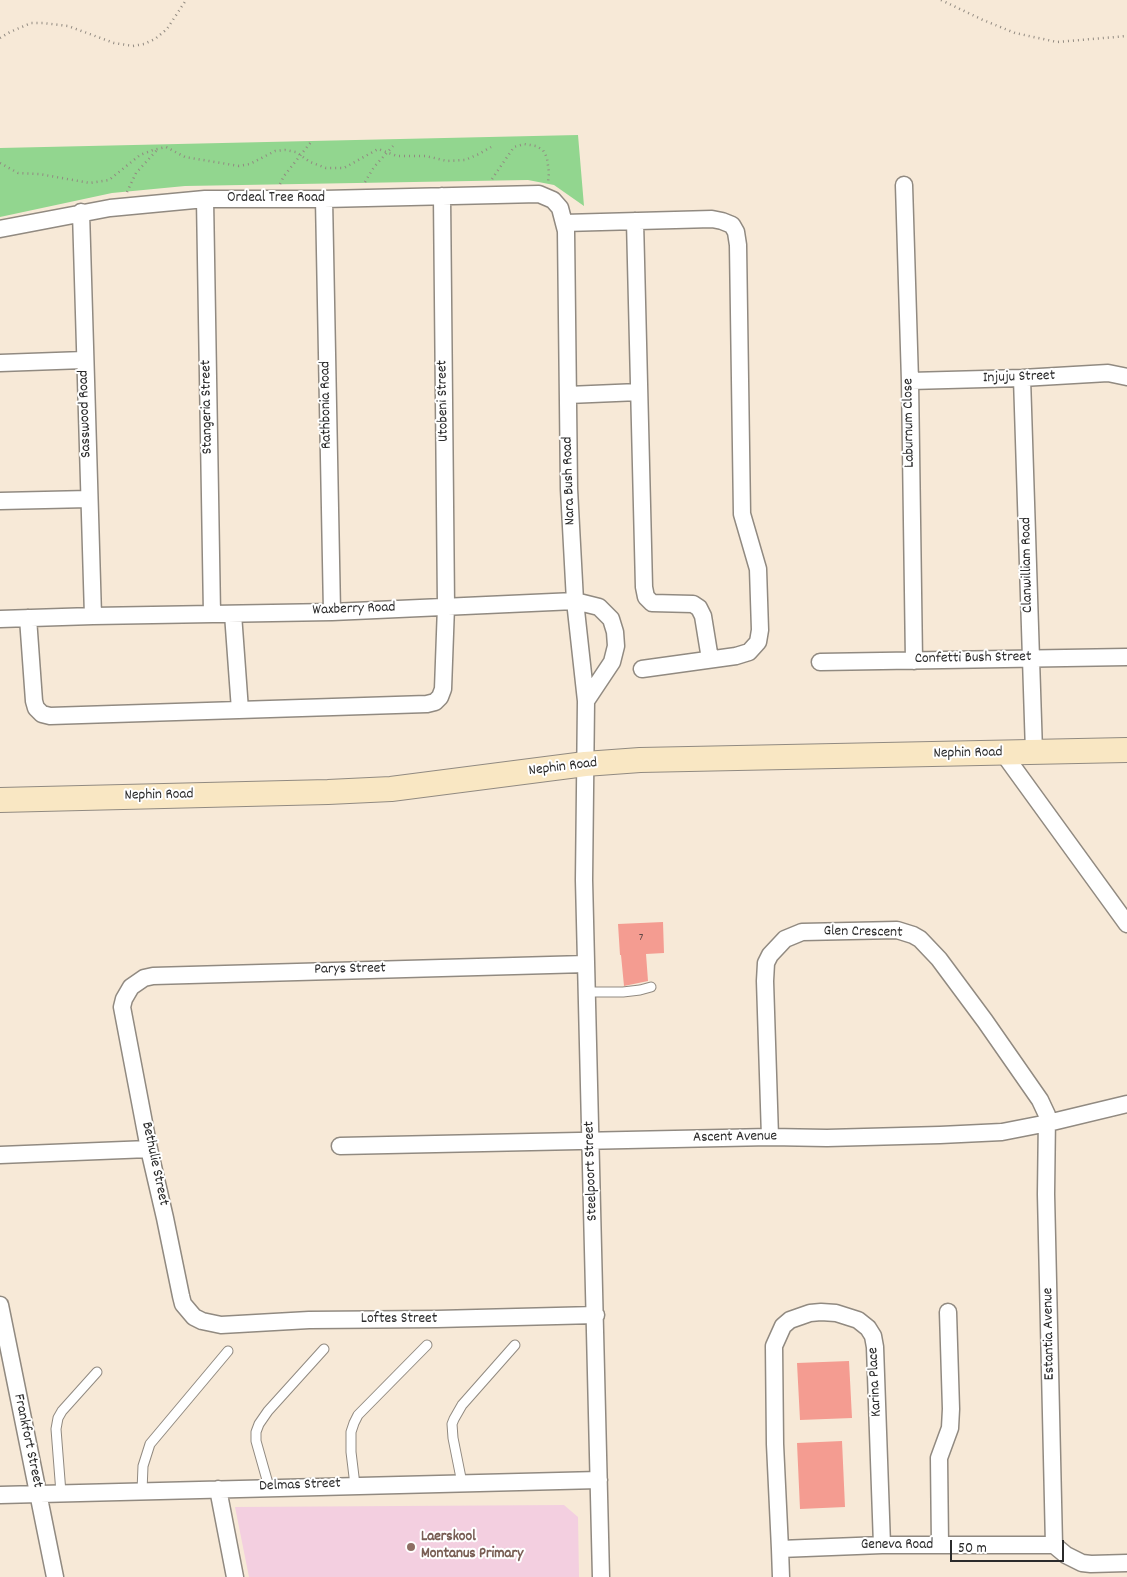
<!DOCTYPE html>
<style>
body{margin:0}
#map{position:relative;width:1127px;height:1577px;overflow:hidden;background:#f7e9d7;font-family:Dekko,sans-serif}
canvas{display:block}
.scale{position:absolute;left:950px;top:1540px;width:114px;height:22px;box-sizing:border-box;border:2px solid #2b2b2b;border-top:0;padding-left:6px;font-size:15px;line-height:18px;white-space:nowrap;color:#2b2b2b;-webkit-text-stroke:4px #fff;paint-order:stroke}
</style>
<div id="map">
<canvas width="1127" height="1577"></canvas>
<div class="scale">50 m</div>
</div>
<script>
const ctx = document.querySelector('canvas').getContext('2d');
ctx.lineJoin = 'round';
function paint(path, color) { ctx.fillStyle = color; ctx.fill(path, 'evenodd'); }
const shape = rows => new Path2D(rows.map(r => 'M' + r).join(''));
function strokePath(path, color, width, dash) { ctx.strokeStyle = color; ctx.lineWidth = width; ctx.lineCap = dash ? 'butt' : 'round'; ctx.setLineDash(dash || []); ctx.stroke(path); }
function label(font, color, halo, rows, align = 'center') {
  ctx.font = font + ' Dekko,sans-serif'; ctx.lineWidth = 4; ctx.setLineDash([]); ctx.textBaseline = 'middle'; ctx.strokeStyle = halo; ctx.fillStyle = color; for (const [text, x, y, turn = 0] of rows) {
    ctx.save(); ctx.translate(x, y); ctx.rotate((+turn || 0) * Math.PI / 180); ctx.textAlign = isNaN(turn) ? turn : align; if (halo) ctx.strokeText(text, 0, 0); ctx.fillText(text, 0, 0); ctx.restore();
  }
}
paint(shape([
 [564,1505,578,1517,579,1577,249,1577,235,1507]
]), '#f3cfe0');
paint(shape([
 [578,135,584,206,554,185,528,180,185,186,112,193,0,217,0,148]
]), '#92d68f');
paint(shape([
 [663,922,664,953,646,954,648,981,624,986,621,955,620,955,618,924],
 [849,1361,852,1418,800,1420,797,1363],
 [842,1441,845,1507,800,1509,797,1443]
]), '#f49c91');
const lane = shape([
 [587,992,623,992,640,990,651,987],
 [462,1483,453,1438,452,1424,454,1419,462,1405,515,1345],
 [355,1485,351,1452,351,1432,354,1423,358,1415,427,1345],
 [269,1487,256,1441,256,1432,259,1424,268,1411,324,1349],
 [142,1491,143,1466,150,1444,228,1351],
 [61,1493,56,1429,58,1418,62,1411,97,1372]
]);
const street = shape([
 [904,185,910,381,914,661],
 [205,199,212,614],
 [324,199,332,612],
 [81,212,93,616],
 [635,221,644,587,646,597,652,603,693,604,699,608,703,616,710,659],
 [564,223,712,219,722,221,732,225,736,232,738,245,742,514,758,569,760,630,758,642,749,652,736,656,642,669],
 [0,229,110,208,205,199,324,199,539,194,553,200,560,208,566,231,569,489,575,601,586,701,584,880,601,1577],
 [0,363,84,360],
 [1022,378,1034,752],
 [910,381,1022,378,1108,373,1127,377],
 [568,395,639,392],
 [0,501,89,499],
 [233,614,240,710],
 [28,618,34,701,36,708,42,714,50,716,427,704,435,702,440,697,443,689,446,606,442,196],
 [0,619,93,616,332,612,575,601,599,607,611,619,615,632,616,646,612,662,586,701],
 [820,662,1127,657],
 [1003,753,1127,924],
 [586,964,153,976,144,978,131,987,124,999,122,1007,149,1149,165,1218,181,1296,183,1304,194,1317,202,1321,221,1325,309,1320,437,1319,596,1315],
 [770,1137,765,981,766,963,770,955,785,939,802,932,897,930,913,935,920,939,939,959,985,1021,1040,1100,1047,1115,1046,1194,1054,1545],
 [340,1146,770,1137,827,1138,940,1135,1002,1132,1048,1123,1127,1104],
 [0,1155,149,1149],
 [0,1305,55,1577],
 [218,1489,235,1577],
 [0,1495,599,1480],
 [940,1545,939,1458,950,1428,951,1409,948,1312],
 [780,1549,775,1444,774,1346,783,1326,790,1320,810,1313,821,1312,836,1313,858,1320,868,1328,873,1336,875,1347,882,1545],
 [781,1577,780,1549,882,1545,1054,1545,1066,1555,1082,1563,1091,1564,1127,1563]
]);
const secondary = shape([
 [0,800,328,792,391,789,585,764,640,760,1127,750]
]);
strokePath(lane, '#918a81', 11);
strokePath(street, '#918a81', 19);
strokePath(secondary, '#918a81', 26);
strokePath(shape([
 [941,0,983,20,1015,33,1057,42,1127,36],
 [0,38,10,32,31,23,43,23,68,26,114,43,133,46,144,44,155,39,167,29,186,0],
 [0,163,18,173,39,174,90,183,109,180,140,155,153,150,166,147,185,157,239,166,250,164,275,151,285,150,296,152,310,162,326,168,344,168,378,149,397,156,426,156,447,161,465,160,479,154,491,147],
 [492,179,514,147,524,144,536,146,543,150,547,158,549,173,548,182],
 [365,182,374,167,393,146],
 [280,184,284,176,311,142],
 [127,192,136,173,157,150]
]), '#918a81', 2.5, [1, 4]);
strokePath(lane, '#fff', 9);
strokePath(street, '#fff', 16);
strokePath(secondary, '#f9e7c3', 24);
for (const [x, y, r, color] of [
 [411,1547,5,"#8d6e63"]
]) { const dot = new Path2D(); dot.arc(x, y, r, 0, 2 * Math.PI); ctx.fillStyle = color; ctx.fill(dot); strokePath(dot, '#fff', 2); }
label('12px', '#5d4744', null, [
 ["7",641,938]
]);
label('15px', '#2b2b2b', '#fff', [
 ["Ordeal Tree Road",276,199],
 ["Injuju Street",1019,378,-2],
 ["Utobeni Street",444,401,-91],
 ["Rathbonia Road",327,405,-91],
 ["Stangeria Street",208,407,-91],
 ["Sasswood Road",86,414,-92],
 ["Laburnum Close",910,423,-91],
 ["Nara Bush Road",570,481,-92],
 ["Clanwilliam Road",1028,565,-91],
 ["Waxberry Road",354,610,-2],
 ["Confetti Bush Street",973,659,-1],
 ["Nephin Road",968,754,-1],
 ["Nephin Road",563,768,-7],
 ["Nephin Road",159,796,-1],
 ["Glen Crescent",863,933,1],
 ["Parys Street",350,970,-1],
 ["Ascent Avenue",735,1138,-1],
 ["Bethulie Street",154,1164,78],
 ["Steelpoort Street",592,1171,-92],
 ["Loftes Street",399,1320],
 ["Estantia Avenue",1050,1334,-91],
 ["Karina Place",876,1382,-93],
 ["Frankfort Street",27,1441,78],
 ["Delmas Street",300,1486,-2],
 ["Geneva Road",897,1546]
]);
label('bold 15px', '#785e54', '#fff', [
 ["Laerskool",421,1538],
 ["Montanus Primary",421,1555]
], 'left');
</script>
